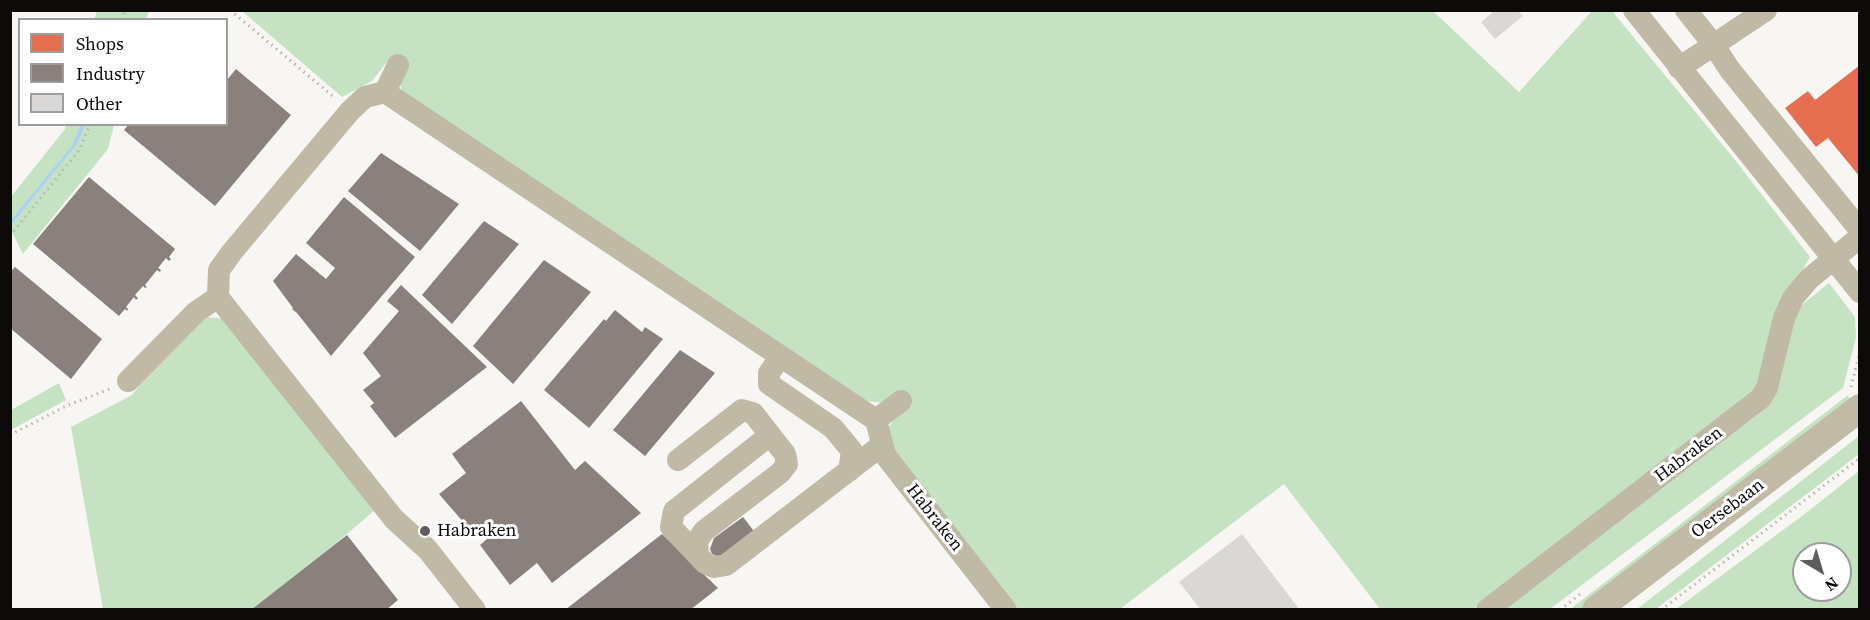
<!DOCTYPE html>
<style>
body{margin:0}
#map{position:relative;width:1870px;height:620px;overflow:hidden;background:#f8f6f3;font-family:"Source Serif 4",serif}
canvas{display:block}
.frame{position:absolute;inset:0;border:12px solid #0c0b0a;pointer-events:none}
.legend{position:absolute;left:18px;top:18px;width:210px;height:108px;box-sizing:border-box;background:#fff;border:2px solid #9e9d9d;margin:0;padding:8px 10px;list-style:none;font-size:18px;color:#0c0b0a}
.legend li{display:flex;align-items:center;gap:12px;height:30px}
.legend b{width:30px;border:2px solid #9e9d9d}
.north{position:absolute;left:1792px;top:542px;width:60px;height:60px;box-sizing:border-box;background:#fff;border:2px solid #9e9d9d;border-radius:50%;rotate:142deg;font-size:16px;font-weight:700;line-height:24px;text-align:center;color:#0c0b0a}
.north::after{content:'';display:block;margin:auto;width:21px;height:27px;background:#5f5d5c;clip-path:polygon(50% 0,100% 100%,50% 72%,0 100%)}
</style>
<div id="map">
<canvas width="1870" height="620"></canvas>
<div class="frame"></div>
<ul class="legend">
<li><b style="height:16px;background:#e76f51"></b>Shops</li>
<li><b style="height:16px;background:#8a817c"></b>Industry</li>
<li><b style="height:16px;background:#d9d8d6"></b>Other</li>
</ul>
<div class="north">N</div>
</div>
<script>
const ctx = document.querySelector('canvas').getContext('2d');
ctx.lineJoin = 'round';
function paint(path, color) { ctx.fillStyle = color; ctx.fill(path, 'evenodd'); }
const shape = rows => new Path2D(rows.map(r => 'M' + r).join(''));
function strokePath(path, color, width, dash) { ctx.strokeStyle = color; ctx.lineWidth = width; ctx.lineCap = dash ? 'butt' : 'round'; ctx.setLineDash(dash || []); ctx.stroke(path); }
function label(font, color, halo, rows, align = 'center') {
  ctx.font = font + ' "Source Serif 4",serif'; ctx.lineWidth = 6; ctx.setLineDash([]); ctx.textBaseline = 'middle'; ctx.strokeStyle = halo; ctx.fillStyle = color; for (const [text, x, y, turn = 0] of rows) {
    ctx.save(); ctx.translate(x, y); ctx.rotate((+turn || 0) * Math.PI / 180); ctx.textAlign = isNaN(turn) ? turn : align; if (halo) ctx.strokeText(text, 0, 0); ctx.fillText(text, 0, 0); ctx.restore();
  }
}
paint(shape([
 [97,11,149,11,146,19,94,20],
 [242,11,1433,11,1519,92,1592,11,1612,11,1735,160,1810,257,1796,282,1759,385,1736,409,1473,609,1380,609,1284,484,1120,609,1016,609,889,448,889,427,895,418,912,405,899,390,883,403,867,401,402,93,400,82,405,67,391,57,372,81,342,97],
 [66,125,114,125,108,149,23,254,11,230,10,198,65,129],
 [1829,283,1855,317,1856,338,1843,388,1550,609,1504,610,1760,413,1798,308],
 [206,317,227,319,374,511,258,609,103,609,71,427,132,395,155,365],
 [59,383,66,400,11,430,11,410],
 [1848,395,1853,407,1588,609,1569,610],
 [1859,436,1859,454,1833,474,1656,609,1637,609],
 [1859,471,1859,609,1676,609,1806,513],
 [1804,554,1840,554,1840,590,1804,590]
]), '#c5e3c3');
paint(shape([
 [81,125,84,125,82,133,76,145,11,225,11,220,72,146]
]), '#aad1f5');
paint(shape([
 [1860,65,1860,177,1828,138,1816,147,1785,108,1808,91,1815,100]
]), '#e76f51');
paint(shape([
 [236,69,291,115,215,206,124,130,129,124,226,124,226,81],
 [381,153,459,204,420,251,348,191],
 [89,177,175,249,169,257,171,259,169,261,166,258,158,268,161,270,160,272,157,270,145,285,147,287,145,288,143,286,135,295,138,298,136,300,134,297,126,307,128,309,127,311,125,309,119,316,33,244],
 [344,197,415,257,331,356,297,313,292,309,293,308,273,281,296,254,326,279,335,268,306,243],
 [484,221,519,244,452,324,422,295],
 [544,260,591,292,513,384,473,346],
 [15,267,102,339,71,379,10,328,10,272],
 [401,285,487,367,395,438,370,406,374,403,363,390,381,376,363,353,399,311,387,301],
 [615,310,642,332,645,327,663,339,589,428,544,390,604,319,606,321],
 [680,350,715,373,645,456,613,430],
 [521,401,575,470,585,461,641,513,552,583,537,563,510,585,480,545,488,538,481,529,472,536,470,533,472,532,439,494,466,473,452,454],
 [743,517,757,535,722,558,712,554,710,549,714,538],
 [662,534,718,588,690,610,565,610],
 [347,535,398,600,386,610,251,610]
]), '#8a817c');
paint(shape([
 [1495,10,1517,10,1523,16,1495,39,1481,22],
 [1242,534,1300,610,1201,610,1179,582]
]), '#d9d8d6');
strokePath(shape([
 [230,10,335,98],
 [123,20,125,10],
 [10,236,80,149,90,124],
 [1859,309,1860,319],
 [1851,387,1860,351],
 [10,435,66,406,112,388],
 [1560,610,1580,594],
 [1661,610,1860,458]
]), '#b9b5ac', 3, [1.5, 4.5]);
strokePath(shape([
 [1634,10,1860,292],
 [1686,10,1713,44,1730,70,1860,230],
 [1679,68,1766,10],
 [385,92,398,65],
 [781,356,769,373,769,384,833,428,852,451,849,471],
 [128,381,196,312,218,297],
 [876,420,901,401],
 [770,435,674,511,671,527,705,563,714,567,726,565,882,445],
 [678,460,742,410,753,413,785,454,787,464,780,473,704,531,697,541,698,554],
 [475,610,428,550,394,519,218,297,219,270,232,252,350,111,365,97,385,92,876,420,885,455,1006,610],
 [1487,610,1761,398,1767,388,1784,318,1793,298,1809,279,1860,237]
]), '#c0b9a6', 22);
strokePath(shape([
 [1596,610,1860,408]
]), '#c1baa7', 28);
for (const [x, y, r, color] of [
 [425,531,6,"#5f5d5c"]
]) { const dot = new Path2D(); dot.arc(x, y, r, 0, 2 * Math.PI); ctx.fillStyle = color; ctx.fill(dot); strokePath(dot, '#fff', 2); }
label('18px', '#0c0b0a', '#fff', [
 ["Habraken",1689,455,-37],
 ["Oersebaan",1728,509,-37],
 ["Habraken",934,518,52]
]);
label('18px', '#0c0b0a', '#fff', [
 ["Habraken",437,531]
], 'left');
</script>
